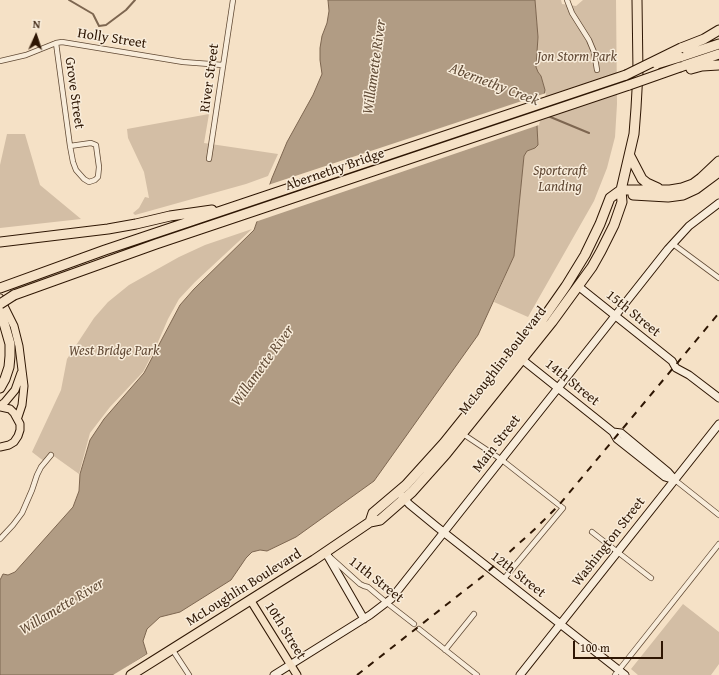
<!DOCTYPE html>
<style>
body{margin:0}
#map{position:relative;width:719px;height:675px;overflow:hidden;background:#f5e1c6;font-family:"Gentium Book Plus",serif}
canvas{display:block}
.north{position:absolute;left:16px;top:16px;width:40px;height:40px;-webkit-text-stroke:3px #f8ecda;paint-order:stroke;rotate:3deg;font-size:11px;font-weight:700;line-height:16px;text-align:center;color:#2e1603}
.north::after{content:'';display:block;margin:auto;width:14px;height:18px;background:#2e1603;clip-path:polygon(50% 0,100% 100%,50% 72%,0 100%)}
.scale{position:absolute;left:573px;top:641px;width:90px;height:18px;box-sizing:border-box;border:2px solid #2e1603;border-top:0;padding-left:5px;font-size:12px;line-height:14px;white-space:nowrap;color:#2e1603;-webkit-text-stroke:3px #f8ecda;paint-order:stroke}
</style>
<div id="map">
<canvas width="719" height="675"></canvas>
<div class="north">N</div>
<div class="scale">100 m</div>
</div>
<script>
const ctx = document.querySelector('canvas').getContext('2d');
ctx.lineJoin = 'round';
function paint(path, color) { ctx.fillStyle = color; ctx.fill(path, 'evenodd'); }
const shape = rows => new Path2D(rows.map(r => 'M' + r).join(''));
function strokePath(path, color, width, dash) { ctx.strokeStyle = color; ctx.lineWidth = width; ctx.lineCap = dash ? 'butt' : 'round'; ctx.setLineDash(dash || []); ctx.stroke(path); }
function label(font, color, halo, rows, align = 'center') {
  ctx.font = font + ' "Gentium Book Plus",serif'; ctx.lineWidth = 3; ctx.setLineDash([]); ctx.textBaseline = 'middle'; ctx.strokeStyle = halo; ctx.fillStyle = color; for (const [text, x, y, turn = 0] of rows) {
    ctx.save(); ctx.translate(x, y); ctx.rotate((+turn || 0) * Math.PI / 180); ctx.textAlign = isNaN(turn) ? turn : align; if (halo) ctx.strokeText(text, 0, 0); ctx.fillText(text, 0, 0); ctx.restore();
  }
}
paint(shape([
 [535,0,561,0,562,4,576,6,583,0,616,0,617,104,615,137,607,168,594,201,528,317,494,302,514,256,524,155,527,151,535,148,538,145,537,126,545,90,541,76,538,72,536,67,538,37],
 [209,114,204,143,278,154,268,176,246,184,135,215,133,213,139,208,145,197,149,198,144,172,128,138,127,129],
 [7,134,25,134,40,185,81,219,0,228,0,165],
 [252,229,195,282,179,299,168,319,155,349,143,372,110,407,90,433,79,474,51,454,45,462,32,452,61,390,67,359,94,318,108,302,129,285,179,257,205,245],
 [683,604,719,632,719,664,711,675,638,675,631,669]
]), '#d3bea5');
const water = shape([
 [328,0,535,0,538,37,536,67,538,72,541,76,545,90,537,126,538,145,535,148,527,151,524,156,514,256,478,335,374,481,296,537,267,551,260,550,252,552,246,558,231,580,180,612,160,617,147,629,143,641,147,654,115,675,0,675,0,580,3,574,8,575,15,572,73,507,79,491,80,474,90,440,104,419,144,373,180,305,194,289,254,230,272,178,287,142,313,95,322,74,320,60,320,48,322,36,327,23,329,11,328,0]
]);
paint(water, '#b19c84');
strokePath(water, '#7d6650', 1);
paint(shape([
 [546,93,539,125,255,222,268,185],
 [149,653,148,656,118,675,113,675]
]), '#f5e1c6');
strokePath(shape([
 [69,0,93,14,99,26,106,25,126,10,135,0],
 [548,116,589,133]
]), '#7d6650', 2);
const street = shape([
 [567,0,572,13,589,40,594,52,597,70],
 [56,43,70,146,73,162,76,170,84,179,89,182,95,180,98,177,99,167,96,145,91,143,70,146],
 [0,61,26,55,56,43,62,42,183,62,223,65],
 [209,159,233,0],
 [673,244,719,278],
 [463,434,502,460,563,508,503,580],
 [675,480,719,515],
 [592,532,651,578],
 [0,539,13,525,22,513,32,490,37,475,41,467,51,455],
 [330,557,360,584,364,586,368,587,387,603,414,624],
 [419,629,477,675],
 [172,649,189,675],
 [445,650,474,614],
 [615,675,719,544]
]);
const secondary = shape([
 [578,286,672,361,676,368,689,375,719,398],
 [519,357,613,432,617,439,665,477,675,480],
 [613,432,621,433,668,472,675,480],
 [401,495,409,504,437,527,625,675],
 [326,553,364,619],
 [274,675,370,615,391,599,668,249,689,226,719,203],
 [520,675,719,424]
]);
const primary = shape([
 [0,298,14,326,19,346,24,386,22,405,18,417],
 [0,406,5,402,15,390,21,373],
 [0,407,10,409,14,413,20,424,20,430,18,436,14,442,9,445,0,447],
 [251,601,297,675]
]);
const highway = shape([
 [681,48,704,39,719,30],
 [680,57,719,44],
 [680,67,719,54],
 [691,69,702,66,719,65],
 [630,156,642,179,647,183,658,188],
 [621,190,670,190,682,188,693,184,701,178,719,161],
 [633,195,668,197,683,195,696,189,719,172],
 [0,242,108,229,136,224,170,216,212,210],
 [0,288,105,250,626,75],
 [14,295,156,244,629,85],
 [0,309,10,344,10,356,9,367,5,379,0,388],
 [370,522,373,513,406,485,444,443,538,326,566,286,585,255,600,224,610,198,621,190],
 [131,675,314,560,370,522,380,520,412,492,446,454,552,322,592,267,601,251,614,225,622,202,621,190,634,134,636,108,638,72,637,0]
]);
strokePath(street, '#604934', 6);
strokePath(secondary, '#2e1603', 9);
strokePath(primary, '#2e1603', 9);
strokePath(highway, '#2e1603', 11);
strokePath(street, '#f8ecda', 4.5);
strokePath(secondary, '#f8ecda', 7);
strokePath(primary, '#f5e1c6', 7);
strokePath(highway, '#f5e1c6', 9);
strokePath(shape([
 [357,675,483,576,536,528,559,505,719,313]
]), '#2e1603', 2, [7, 7]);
const highwayBridge = shape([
 [657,64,680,57],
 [626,75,681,48],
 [629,85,680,67],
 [0,304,14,295]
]);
strokePath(highwayBridge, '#2e1603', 11, []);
strokePath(highwayBridge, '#f5e1c6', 9);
label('14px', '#2e1603', '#f8ecda', [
 ["Holly Street",112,39,9],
 ["River Street",210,78,-82],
 ["Grove Street",74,93,82],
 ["Abernethy Bridge",335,170,-19],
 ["15th Street",633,314,39],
 ["McLoughlin Boulevard",503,361,-52],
 ["14th Street",572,383,39],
 ["Main Street",497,444,-52],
 ["Washington Street",609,542,-52],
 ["12th Street",518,575,38],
 ["11th Street",376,580,38],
 ["McLoughlin Boulevard",244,588,-32],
 ["10th Street",285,631,58]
]);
label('italic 14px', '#604834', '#f8ecda', [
 ["Jon Storm Park",577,57],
 ["Sportcraft",560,171],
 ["Landing",560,187],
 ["West Bridge Park",114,351]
]);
label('italic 15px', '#624c37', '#f8ecda', [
 ["Willamette River",375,67,-82],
 ["Abernethy Creek",494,85,21],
 ["Willamette River",263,366,-54],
 ["Willamette River",62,607,-31]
]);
</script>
